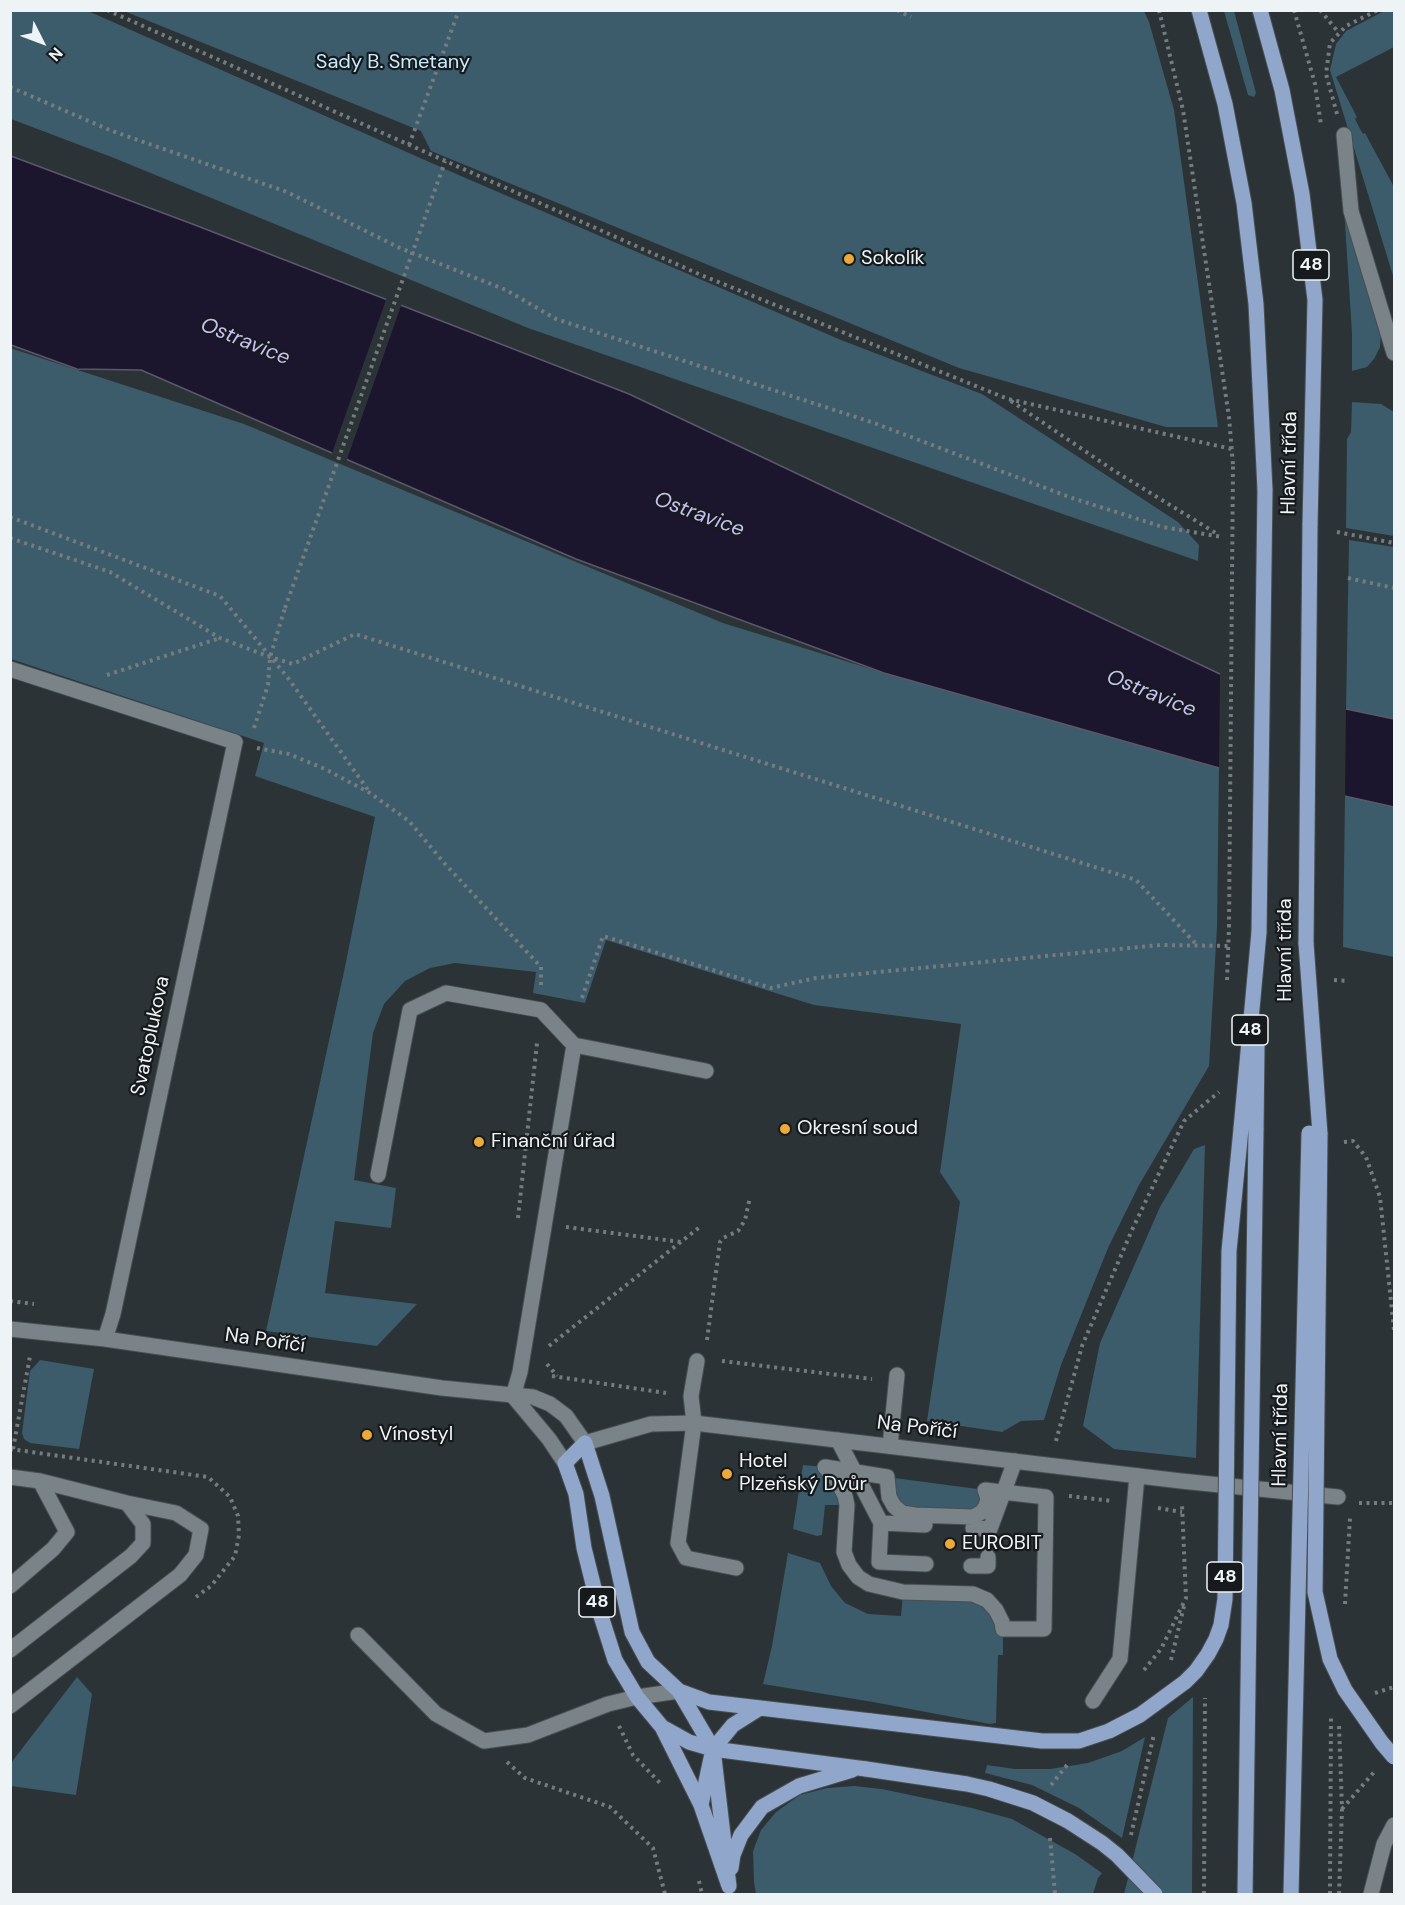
<!DOCTYPE html>
<meta charset="utf-8">
<style>
body{margin:0}
#map{position:relative;width:1405px;height:1905px;overflow:hidden;background:#2b3337;font-family:"DM Sans",sans-serif}
canvas{display:block}
.frame{position:absolute;inset:0;border:12px solid #eef4f6;pointer-events:none}
.north{position:absolute;left:12px;top:12px;width:60px;height:60px;-webkit-text-stroke:4px #161a1c;paint-order:stroke;rotate:132deg;font-size:16px;font-weight:700;line-height:24px;text-align:center;color:#eef4f6}
.north::after{content:'';display:block;margin:auto;width:21px;height:27px;background:#eef4f6;clip-path:polygon(50% 0,100% 100%,50% 72%,0 100%)}
</style>
<div id="map">
<canvas width="1405" height="1905"></canvas>
<div class="frame"></div>
<div class="north">N</div>
</div>
<script>
const ctx = document.querySelector('canvas').getContext('2d');
ctx.lineJoin = 'round';
function paint(path, color) { ctx.fillStyle = color; ctx.fill(path, 'evenodd'); }
const shape = rows => new Path2D(rows.map(r => 'M' + r).join(''));
function strokePath(path, color, width, dash) { ctx.strokeStyle = color; ctx.lineWidth = width; ctx.lineCap = dash ? 'butt' : 'round'; ctx.setLineDash(dash || []); ctx.stroke(path); }
function label(font, color, halo, rows, align = 'center') {
  ctx.font = font + ' "DM Sans",sans-serif'; ctx.lineWidth = 4.5; ctx.setLineDash([]); ctx.textBaseline = 'middle'; ctx.strokeStyle = halo; ctx.fillStyle = color; for (const [text, x, y, turn = 0] of rows) {
    ctx.save(); ctx.translate(x, y); ctx.rotate((+turn || 0) * Math.PI / 180); ctx.textAlign = isNaN(turn) ? turn : align; if (halo) ctx.strokeText(text, 0, 0); ctx.fillText(text, 0, 0); ctx.restore();
  }
}
paint(shape([
 [10,11,88,11,461,176,841,340,982,394,1178,522,1199,545,1198,561,528,328,114,158,11,119],
 [124,11,1144,11,1149,22,1174,110,1218,427,1166,427,959,368,431,151,421,131],
 [1224,11,1234,11,1256,93,1254,97,1248,95],
 [1384,11,1392,11,1394,12,1394,47,1336,77,1357,117,1355,119,1359,127,1363,134,1365,133,1394,187,1394,279,1330,70,1336,44,1346,31],
 [1344,208,1381,332,1380,347,1374,359,1367,367,1352,371,1352,333],
 [10,348,244,424,723,623,884,673,1219,768,1217,927,1209,1066,1139,1185,1108,1248,1061,1365,1044,1420,1021,1421,1002,1432,927,1421,960,1202,940,1172,961,1024,814,1005,606,940,585,1003,533,993,536,972,455,963,430,968,405,981,384,1004,373,1033,354,1180,396,1188,391,1228,335,1221,325,1293,417,1304,377,1346,266,1331,345,967,375,817,255,776,264,743,11,659],
 [1352,402,1381,404,1394,412,1394,536,1346,528,1347,439,1351,432],
 [1349,540,1394,547,1394,719,1346,709],
 [1345,796,1394,807,1394,957,1343,947],
 [1205,1145,1196,1458,1114,1449,1083,1426,1100,1343,1160,1207,1194,1149],
 [40,1360,94,1369,79,1449,30,1443,24,1439,22,1433,30,1371],
 [803,1465,825,1467,847,1505,825,1505,822,1535,817,1536,793,1529],
 [887,1477,985,1490,982,1512,902,1513],
 [788,1553,820,1563,831,1586,845,1603,868,1614,901,1616,903,1592,973,1594,1003,1629,1003,1655,998,1655,996,1723,990,1724,873,1702,763,1684,772,1646],
 [77,1677,92,1694,76,1795,11,1786,11,1763],
 [1193,1697,1192,1894,1124,1894,1168,1718],
 [1145,1737,1122,1838,1079,1808,1032,1785,985,1773,987,1765,1015,1769,1050,1769,1088,1763,1122,1751],
 [854,1786,882,1789,972,1808,1012,1819,1075,1854,1102,1873,1098,1878,1093,1894,756,1894,754,1882,753,1851,761,1830,776,1812,800,1795,827,1788]
]), '#3c5b6b');
const water = shape([
 [11,156,195,225,629,394,1220,674,1346,709,1394,719,1394,807,1219,768,884,673,576,559,141,370,77,369,11,345,11,156]
]);
paint(water, '#1b152e');
strokePath(water, '#5a586a', 1.5);
paint(shape([
 [387,297,402,303,346,462,331,456],
 [1220,671,1346,706,1345,799,1219,771]
]), '#2b3337');
const service = shape([
 [10,669,235,742],
 [378,1175,410,1010,446,993,541,1010,574,1045,706,1071],
 [697,1361,691,1396,694,1423,678,1543,686,1558,736,1568],
 [513,1396,520,1372,574,1045],
 [838,1440,881,1523,925,1525],
 [890,1446,897,1375],
 [825,1467,887,1477,889,1497,894,1506,902,1513,915,1515,973,1517,982,1512,986,1506,988,1499,985,1490,1046,1497,1044,1629,1003,1629,1002,1622,996,1610,987,1600,973,1594,903,1592,869,1584,858,1577,849,1565,844,1552,847,1505,845,1496,838,1482,825,1467],
 [10,1477,40,1481,127,1503,176,1513,201,1529,196,1555,180,1575,10,1706],
 [881,1523,879,1562,926,1564],
 [973,1528,990,1529,1015,1461],
 [971,1566,988,1566,988,1557],
 [10,1586,53,1549,67,1532,40,1481],
 [358,1635,436,1714,484,1741,528,1735,608,1704,637,1697,679,1691],
 [10,1650,131,1556,143,1543,143,1524,127,1503],
 [1093,1701,1120,1659,1137,1476],
 [1371,1894,1384,1844,1394,1825]
]);
const minor = shape([
 [1344,135,1351,211,1394,353],
 [10,1329,105,1339,442,1388,533,1397,550,1404,566,1416,585,1443,651,1424,694,1423,1181,1481,1338,1497],
 [105,1339,113,1314,235,742],
 [513,1396,549,1439,565,1463]
]);
const primary = shape([
 [1199,10,1225,104,1244,203,1256,304,1265,490],
 [1260,10,1282,90,1302,194,1315,300,1310,525],
 [1306,943,1320,1134],
 [1241,1129,1259,932],
 [1256,1130,1257,1046],
 [585,1443,602,1496,632,1632,648,1662,679,1691,713,1749,729,1886,701,1805,662,1727,637,1697,615,1660,601,1616,584,1548,576,1494,565,1463,585,1443],
 [679,1691,709,1702,871,1721],
 [662,1727,689,1742,713,1749,866,1769],
 [701,1805,713,1749,733,1725,760,1708],
 [731,1868,733,1855,741,1835,762,1807,799,1786,852,1770]
]);
strokePath(service, '#484e52', 17);
strokePath(minor, '#484e52', 17);
strokePath(primary, '#484e52', 17);
strokePath(shape([
 [107,10,701,275,1008,399,1232,449],
 [897,10,911,17],
 [1159,10,1183,110,1229,417,1233,465],
 [1294,10,1315,84,1321,125],
 [1320,10,1339,33],
 [10,87,112,131,287,192,400,248,506,290,556,319,874,423,1072,498,1163,527,1222,537],
 [1337,114,1326,74,1330,43,1346,26,1378,10],
 [409,145,459,10],
 [442,170,445,161],
 [1011,401,1113,470,1219,535],
 [10,517,220,596,288,678,368,790],
 [1337,532,1394,543],
 [10,538,110,572,220,638,270,657,293,664,355,634,1136,880,1197,945],
 [1348,578,1394,588],
 [107,675,220,638],
 [254,728,268,685,270,657,285,608],
 [257,748,289,754,325,769,370,793,409,821,445,864,541,967,541,985],
 [1227,980,1229,927],
 [1334,980,1349,981],
 [582,998,603,936,771,988,816,978,1161,945,1229,946],
 [1344,1142,1353,1141,1366,1157,1380,1197,1394,1330],
 [518,1218,537,1043],
 [566,1227,681,1242],
 [10,1301,34,1304],
 [707,1340,720,1242,723,1238,738,1231,745,1220,750,1197],
 [549,1346,701,1226],
 [722,1361,872,1379],
 [547,1364,557,1376],
 [552,1376,666,1393],
 [1056,1441,1082,1346,1132,1230,1184,1121,1219,1092],
 [10,1449,208,1477,230,1497,238,1516,239,1535,235,1556,211,1586,196,1597],
 [13,1449,30,1356],
 [1069,1496,1112,1501],
 [1359,1503,1394,1503],
 [1158,1508,1182,1512],
 [1345,1604,1350,1518],
 [1171,1660,1184,1606],
 [1144,1670,1161,1649,1186,1598,1182,1504],
 [1375,1693,1394,1687],
 [619,1726,633,1755,662,1785],
 [507,1762,525,1778,610,1807,653,1848,665,1894],
 [1051,1785,1067,1765],
 [1342,1809,1375,1771],
 [1131,1835,1154,1734],
 [1050,1838,1055,1894],
 [699,1881,702,1894],
 [1339,1894,1342,1809,1339,1725]
]), '#757c80', 4, [3, 4.5]);
strokePath(service, '#7a8388', 15);
strokePath(minor, '#7a8388', 15);
strokePath(primary, '#90a6cb', 15);
const primaryBridge = shape([
 [1259,932,1265,490],
 [1306,943,1310,525],
 [1320,1134,1315,1592,1330,1659,1345,1690,1382,1743,1394,1757],
 [871,1721,1042,1741,1079,1741,1109,1731,1140,1715,1185,1682,1196,1671,1208,1654,1216,1639,1221,1625,1225,1599,1229,1251,1241,1129],
 [866,1769,967,1784,989,1789,1033,1803,1068,1821,1102,1843,1117,1855,1155,1894],
 [1245,1894,1256,1130],
 [1291,1894,1309,1133]
]);
strokePath(primaryBridge, '#484e52', 17, []);
strokePath(shape([
 [285,608,442,170],
 [1229,927,1233,465],
 [1204,1894,1205,1698],
 [1330,1894,1331,1715]
]), '#757c80', 4, [3, 4.5]);
strokePath(primaryBridge, '#90a6cb', 15);
for (const [x, y, r, color] of [
 [849,259,6,"#ebaa39"],
 [785,1129,6,"#ebaa39"],
 [479,1142,6,"#ebaa39"],
 [367,1435,6,"#ebaa39"],
 [727,1474,6,"#ebaa39"],
 [950,1544,6,"#ebaa39"]
]) { const dot = new Path2D(); dot.arc(x, y, r, 0, 2 * Math.PI); ctx.fillStyle = color; ctx.fill(dot); strokePath(dot, '#161a1c', 2); }
for (const [x, y, w] of [
 [1311,265,36],
 [1250,1030,36],
 [1225,1577,36],
 [597,1602,36]
]) { const box = new Path2D(); box.roundRect(x - w / 2, y - 15, w, 30, 4.5); ctx.fillStyle = '#161a1c'; ctx.fill(box); strokePath(box, '#eef4f6', 1.5); }
label('bold 18px', '#eef4f6', null, [
 ["48",1311,265],
 ["48",1250,1030],
 ["48",1225,1577],
 ["48",597,1602]
]);
label('20px', '#c6ebff', '#161a1c', [
 ["Sady B. Smetany",393,63]
]);
label('20px', '#eef4f6', '#161a1c', [
 ["Sokolík",861,259],
 ["Okresní soud",797,1129],
 ["Finanční úřad",491,1142],
 ["Vínostyl",379,1435],
 ["Hotel",739,1462],
 ["Plzeňský Dvůr",739,1485],
 ["EUROBIT",962,1544]
], 'left');
label('20px', '#eef4f6', '#161a1c', [
 ["Hlavní třída",1290,463,-89],
 ["Hlavní třída",1286,950,-90],
 ["Svatoplukova",151,1036,-78],
 ["Na Poříčí",265,1341,8],
 ["Na Poříčí",917,1428,7],
 ["Hlavní třída",1281,1435,-89]
]);
label('italic 21px', '#c8bef7', '#161a1c', [
 ["Ostravice",245,342,22],
 ["Ostravice",699,515,20],
 ["Ostravice",1151,694,22]
]);
</script>
